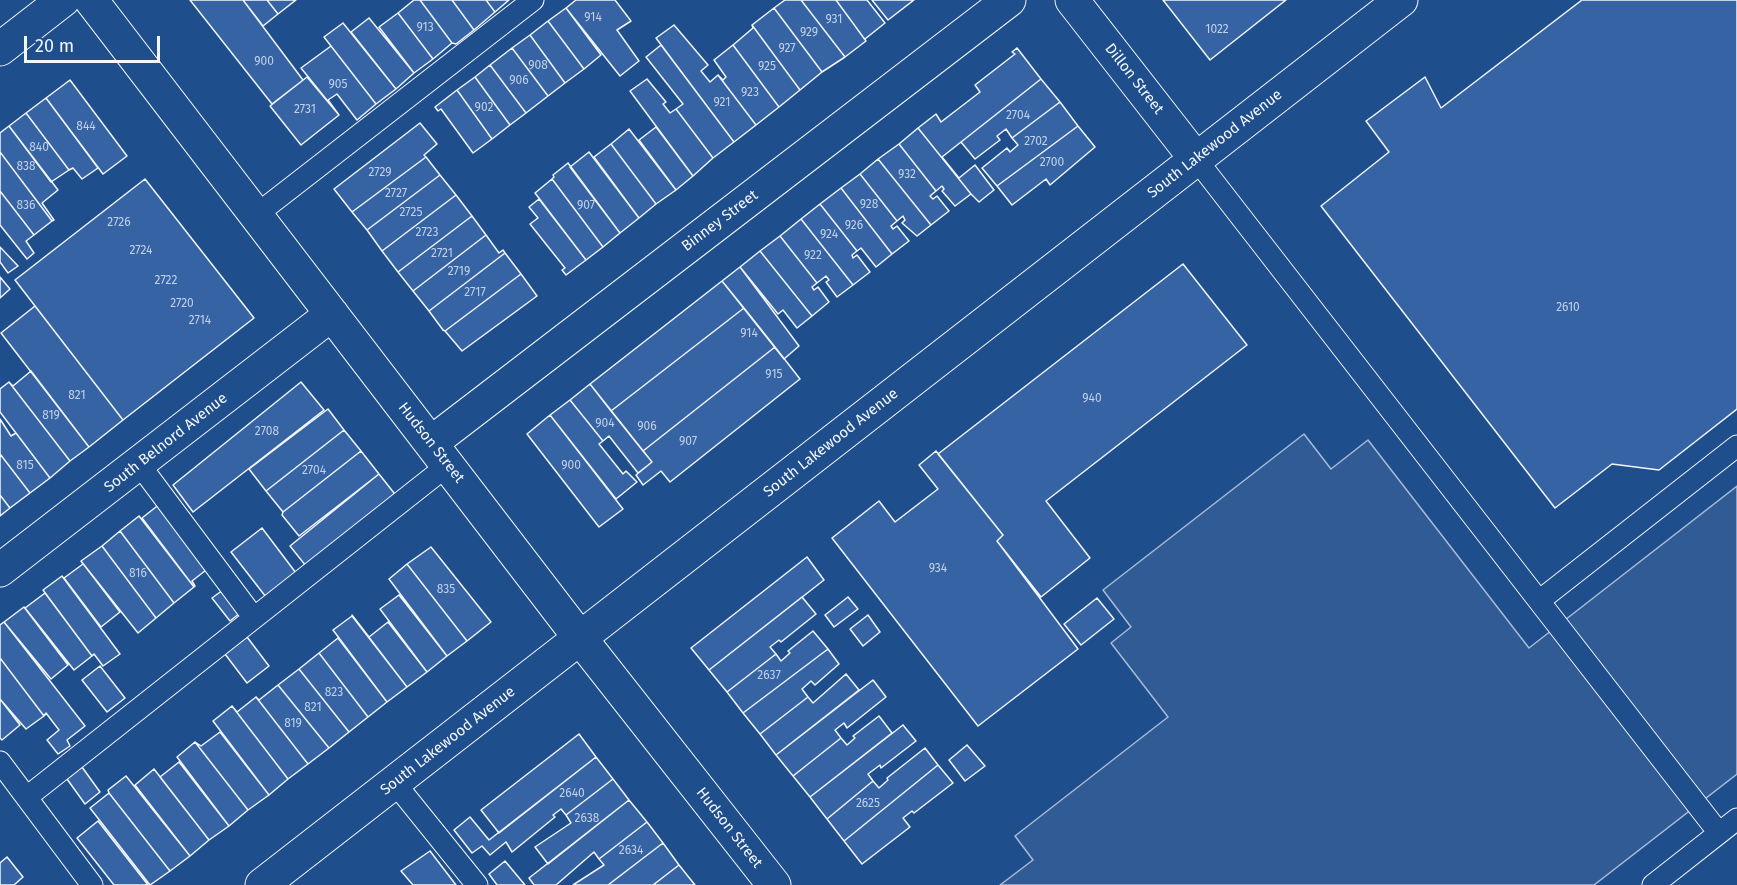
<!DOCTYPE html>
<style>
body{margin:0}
#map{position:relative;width:1737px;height:885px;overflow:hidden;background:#1f4e8c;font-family:"Fira Sans",sans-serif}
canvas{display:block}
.scale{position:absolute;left:24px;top:36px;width:136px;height:27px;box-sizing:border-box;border:3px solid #f2f6ff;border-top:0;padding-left:8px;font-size:18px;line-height:21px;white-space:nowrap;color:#f2f6ff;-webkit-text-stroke:4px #1f4e8c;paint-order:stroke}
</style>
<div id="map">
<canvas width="1737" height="885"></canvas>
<div class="scale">20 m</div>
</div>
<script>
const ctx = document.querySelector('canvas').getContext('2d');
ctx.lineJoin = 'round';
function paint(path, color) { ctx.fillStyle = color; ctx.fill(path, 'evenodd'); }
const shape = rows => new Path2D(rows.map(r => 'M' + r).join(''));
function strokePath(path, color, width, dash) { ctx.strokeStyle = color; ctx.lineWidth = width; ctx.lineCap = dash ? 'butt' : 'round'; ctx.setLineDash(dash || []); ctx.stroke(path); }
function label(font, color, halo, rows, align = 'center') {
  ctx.font = font + ' "Fira Sans",sans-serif'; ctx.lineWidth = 4.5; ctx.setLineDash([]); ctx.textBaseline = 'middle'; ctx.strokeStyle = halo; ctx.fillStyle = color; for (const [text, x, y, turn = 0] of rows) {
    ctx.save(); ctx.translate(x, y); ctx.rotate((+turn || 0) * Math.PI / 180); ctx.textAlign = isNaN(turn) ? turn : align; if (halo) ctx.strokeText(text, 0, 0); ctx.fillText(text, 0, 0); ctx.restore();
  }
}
const parking = shape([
 [1304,434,1331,469,1368,440,1529,648,1737,486,1737,774,1594,885,1000,885,1033,860,1015,836,1168,717,1111,643,1131,627,1103,590,1304,434]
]);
paint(parking, '#305b95');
strokePath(parking, '#a8bbd7', 1.5);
const building = shape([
 [190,0,243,0,303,80,307,77,272,104,190,0],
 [243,0,267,0,278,14,263,26,243,0],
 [267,0,296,0,278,14,267,0],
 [414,0,420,0,452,43,433,59,398,13,414,0],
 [420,0,452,0,474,30,456,44,452,43,420,0],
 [452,0,486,0,495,12,474,30,452,0],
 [486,0,509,0,495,12,486,0],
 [576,0,615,0,631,21,617,30,639,61,620,76,566,8,576,0],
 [785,0,801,0,845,57,822,72,774,8,785,0],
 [801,0,836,0,866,41,845,57,801,0],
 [836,0,867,0,885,23,865,39,866,41,836,0],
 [872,0,914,0,888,20,872,0],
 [1163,0,1286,0,1210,60,1163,0],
 [1582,0,1737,0,1737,409,1659,470,1612,464,1555,508,1321,206,1389,152,1366,121,1373,116,1425,77,1441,108,1582,0],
 [566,8,601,55,584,69,548,21,566,8],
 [774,8,822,72,800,90,752,25,774,8],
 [398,13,433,59,414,73,379,27,398,13],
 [369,18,414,73,396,89,351,32,369,18],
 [548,21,584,69,565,83,530,35,548,21],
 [343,23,396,89,376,104,324,37,343,23],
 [674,25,708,65,701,71,710,82,718,75,756,125,734,142,656,38,674,25],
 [752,25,800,90,779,107,733,45,753,28,752,25],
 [530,35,565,83,548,96,512,48,530,35],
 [661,45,734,142,713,158,676,109,683,104,646,57,661,45],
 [733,45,779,107,756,125,718,75,723,80,726,77,714,60,733,45],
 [331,46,376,104,357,120,337,94,328,100,339,115,301,68,331,46],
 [512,48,548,96,526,113,490,65,512,48],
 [1017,48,1041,79,942,157,959,178,975,165,994,190,979,202,971,194,918,128,936,114,941,122,980,92,975,85,1015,54,1012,52,1017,48],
 [490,65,526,113,510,125,475,77,490,65],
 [307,77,339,115,301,145,270,106,307,77],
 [475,77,510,125,492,139,457,90,475,77],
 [647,79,666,102,663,104,670,113,676,109,713,158,693,176,630,91,647,79],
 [1041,79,1060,102,1012,138,1006,129,997,136,1000,140,975,159,961,142,1041,79],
 [70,80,127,156,103,174,46,98,70,80],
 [457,90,492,139,473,153,441,109,438,111,435,107,457,90],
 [46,98,98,168,82,179,73,168,69,170,26,113,46,98],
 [1060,102,1078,126,997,186,982,168,1007,148,1010,152,1018,145,1012,138,1060,102],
 [26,113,69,170,51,182,9,126,26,113],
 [420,123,437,144,424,155,426,157,352,212,334,189,420,123],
 [9,126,58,190,42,203,54,220,52,221,0,152,0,133,9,126],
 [1078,126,1095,147,1050,185,1046,179,1012,205,997,186,1078,126],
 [656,127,693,176,676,190,639,140,656,127],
 [918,128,971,194,955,206,942,191,944,189,942,186,936,191,899,144,918,128],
 [629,129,676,190,656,204,611,144,629,129],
 [611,144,656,204,639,218,594,157,611,144],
 [899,144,936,191,930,196,933,199,937,196,949,211,931,225,878,159,899,144],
 [0,152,52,221,34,235,0,191,0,152],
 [589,152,639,218,620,233,570,167,589,152],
 [426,157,440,175,367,230,352,212,426,157],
 [878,159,931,225,917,236,902,223,905,220,903,216,897,221,860,174,878,159],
 [568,163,620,233,603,247,552,179,554,177,553,175,568,163],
 [860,174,897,221,891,226,893,229,897,226,909,241,892,254,841,188,860,174],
 [440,175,456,195,382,251,367,230,440,175],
 [145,179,254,318,123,420,15,280,145,179],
 [552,179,603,247,586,260,535,193,552,179],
 [841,188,892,254,876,267,861,248,857,251,820,204,841,188],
 [0,191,34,235,26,241,34,253,27,259,0,225,0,191],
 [456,195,472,216,398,272,382,251,456,195],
 [539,199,586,260,566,275,562,270,565,268,530,224,538,218,529,207,539,199],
 [820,204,857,251,852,255,853,258,857,255,870,272,853,285,801,219,820,204],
 [472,216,486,235,413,291,398,272,472,216],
 [801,219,853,285,837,297,826,282,829,280,826,276,817,283,780,236,801,219],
 [486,235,499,253,503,250,505,253,429,311,413,291,486,235],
 [780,236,817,283,812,287,814,290,818,287,829,302,812,316,760,251,780,236],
 [0,247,18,266,8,273,0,262,0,247],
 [760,251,812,316,797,328,783,310,778,314,740,267,760,251],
 [505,253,521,274,445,331,443,330,429,311,505,253],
 [1183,264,1247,345,1046,501,1090,558,1041,597,997,541,1003,535,938,454,1183,264],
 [740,267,799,346,784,359,722,281,740,267],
 [521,274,537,296,462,351,445,331,521,274],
 [0,277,10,289,0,298,0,277],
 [722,281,744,308,611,411,590,384,722,281],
 [35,306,123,420,89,447,1,333,35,306],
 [744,308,775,347,643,451,611,411,744,308],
 [775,347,800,379,670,482,661,471,643,485,636,475,652,462,643,451,775,347],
 [31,371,89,447,70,461,9,382,13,386,31,371],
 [9,382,70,461,50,478,0,412,0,389,9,382],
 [301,382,324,410,193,512,173,485,301,382],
 [590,384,652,462,638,473,609,436,603,441,570,400,590,384],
 [570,400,603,441,599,444,623,474,626,471,637,482,616,499,550,415,570,400],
 [328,409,344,430,266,491,249,469,328,409],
 [550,415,623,509,599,527,527,434,550,415],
 [0,419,11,436,16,433,50,478,30,493,0,454,0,419],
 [344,430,361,451,283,512,266,491,344,430],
 [361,451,379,474,299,536,282,515,283,512,361,451],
 [936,451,1003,535,997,541,1078,649,978,726,832,538,879,501,895,522,938,489,919,465,936,451],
 [0,454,30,493,10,508,0,495,0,454],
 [379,474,398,498,306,566,290,546,379,474],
 [0,495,10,508,0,516,0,495],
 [161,503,210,567,192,581,195,586,194,587,142,518,161,503],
 [139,516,194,587,174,603,120,531,139,516],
 [262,528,296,573,266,597,231,552,262,528],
 [120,531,174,603,156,618,102,546,120,531],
 [102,546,156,618,138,633,81,561,102,546],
 [431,547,491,622,467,641,407,564,431,547],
 [807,557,824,580,709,670,691,648,807,557],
 [81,561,120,612,101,627,64,578,83,564,81,561],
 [407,564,467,641,447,656,389,579,407,564],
 [62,576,120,654,103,666,94,654,92,656,43,590,62,576],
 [227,587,245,609,230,621,212,598,227,587],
 [45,593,92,656,74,670,25,608,45,593],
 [399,595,447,656,427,672,380,609,399,595],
 [802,597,816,614,781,642,779,640,770,647,776,654,727,692,709,670,802,597],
 [848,597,858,609,834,627,825,615,848,597],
 [1097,598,1114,619,1081,645,1064,624,1097,598],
 [24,607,68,665,51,679,4,622,24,607],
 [352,615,369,637,388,622,427,672,407,687,352,615],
 [868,615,880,632,863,646,850,629,868,615],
 [352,616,407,687,387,702,333,630,352,616],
 [4,622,85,726,67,740,70,746,58,754,47,740,59,730,46,713,44,716,0,658,0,625,4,622],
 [813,631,828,649,743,713,727,692,776,654,781,661,790,653,788,651,813,631],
 [247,637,269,666,247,683,225,654,247,637],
 [338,638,387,702,368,717,319,653,338,638],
 [828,649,839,664,815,685,811,681,802,689,808,697,760,734,743,713,828,649],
 [319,653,368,717,349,732,299,669,319,653],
 [0,658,44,716,26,729,0,699,0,658],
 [100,666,125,698,107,712,82,680,100,666],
 [299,669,349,732,329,748,278,685,299,669],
 [846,674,859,690,776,755,760,734,808,697,813,703,846,674],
 [873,680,886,697,847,728,844,723,835,730,841,738,793,776,776,755,873,680],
 [278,685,329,748,308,764,256,697,259,700,278,685],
 [256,697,308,764,288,779,232,706,237,712,256,697],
 [0,699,20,725,2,740,0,738,0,699],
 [232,706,288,779,269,795,213,721,232,706],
 [879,716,892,733,810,797,793,776,841,738,847,745,855,738,853,736,879,716],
 [903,725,916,741,881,768,880,765,868,774,873,781,827,819,810,797,903,725],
 [220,732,269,795,248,810,195,742,201,746,220,732],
 [579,734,596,757,499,833,481,810,579,734],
 [195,742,248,810,229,826,177,757,195,742],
 [967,745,985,766,965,781,949,760,967,745],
 [925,748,938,765,844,841,827,819,873,781,879,788,888,780,887,778,925,748],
 [596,757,613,779,566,815,561,809,553,815,555,817,512,852,506,842,490,855,482,846,472,853,454,830,470,817,489,840,596,757],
 [179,762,229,826,209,840,160,777,179,762],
 [938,765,953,783,914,813,912,811,903,818,910,827,862,864,844,841,938,765],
 [82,767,100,792,85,804,67,779,82,767],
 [154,769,209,840,190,856,135,785,154,769],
 [126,776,190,856,170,871,109,793,108,790,126,776],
 [613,779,629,800,548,864,535,847,571,823,566,815,613,779],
 [109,793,170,871,150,885,90,808,109,793],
 [629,800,647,822,599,859,594,852,556,885,534,885,529,878,629,800],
 [98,821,148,885,114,885,77,838,98,821],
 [647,822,663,843,608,885,573,885,604,865,599,859,647,822],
 [663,843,679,865,653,885,608,885,663,843],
 [430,851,456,885,413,885,401,871,430,851],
 [7,857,23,877,14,885,0,885,0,863,7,857],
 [505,861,525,885,497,885,489,874,505,861],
 [679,865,695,885,653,885,679,865]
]);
paint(building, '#3563a3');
strokePath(building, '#f2f6ff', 1.5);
const service = shape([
 [1196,159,1719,833],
 [256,215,533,0],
 [139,464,254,618],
 [1539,601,1737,446],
 [0,762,92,885],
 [394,782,477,885],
 [27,797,448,465],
 [1653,885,1737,819]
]);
const minor = shape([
 [91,0,580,638,774,885],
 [1072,0,1196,159],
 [0,49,63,0],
 [431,443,1009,0],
 [0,570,332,314],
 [262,885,1401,0]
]);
strokePath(service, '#f2f6ff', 23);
strokePath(minor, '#f2f6ff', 35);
strokePath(service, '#1f4e8c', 21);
strokePath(minor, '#1f4e8c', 33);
label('12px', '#c3d1e8', null, [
 ["914",593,18],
 ["931",834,20],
 ["913",425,28],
 ["1022",1217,30],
 ["929",809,33],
 ["927",787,49],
 ["900",264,62],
 ["908",538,66],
 ["925",767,67],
 ["906",519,81],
 ["905",338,85],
 ["923",750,93],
 ["921",722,103],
 ["902",484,108],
 ["2731",305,110],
 ["2704",1018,116],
 ["844",86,127],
 ["2702",1036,142],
 ["840",39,148],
 ["2700",1052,163],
 ["838",26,167],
 ["2729",380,173],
 ["932",907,175],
 ["2727",396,194],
 ["928",869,205],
 ["836",26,206],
 ["907",586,206],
 ["2725",411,213],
 ["2726",119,223],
 ["926",854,226],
 ["2723",427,233],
 ["924",829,235],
 ["2724",141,251],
 ["2721",442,254],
 ["922",813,256],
 ["2719",459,272],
 ["2722",166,281],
 ["2717",475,293],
 ["2720",182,304],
 ["2610",1568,308],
 ["2714",200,321],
 ["914",749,334],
 ["915",774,375],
 ["821",77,396],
 ["940",1092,399],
 ["819",51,416],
 ["904",605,424],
 ["906",647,427],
 ["2708",267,432],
 ["907",688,442],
 ["815",25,466],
 ["900",571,466],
 ["2704",314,471],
 ["934",938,569],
 ["816",138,574],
 ["835",446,590],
 ["2637",769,676],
 ["823",334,693],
 ["821",313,708],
 ["819",293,724],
 ["2640",572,794],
 ["2625",868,804],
 ["2638",587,819],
 ["2634",631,851]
]);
label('15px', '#f2f6ff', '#1f4e8c', [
 ["Dillon Street",1134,79,52],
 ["South Lakewood Avenue",1215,144,-38],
 ["Binney Street",720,221,-37],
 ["South Belnord Avenue",166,443,-38],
 ["Hudson Street",431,443,52],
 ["South Lakewood Avenue",831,443,-38],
 ["South Lakewood Avenue",448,741,-38],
 ["Hudson Street",729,828,52]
]);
</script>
